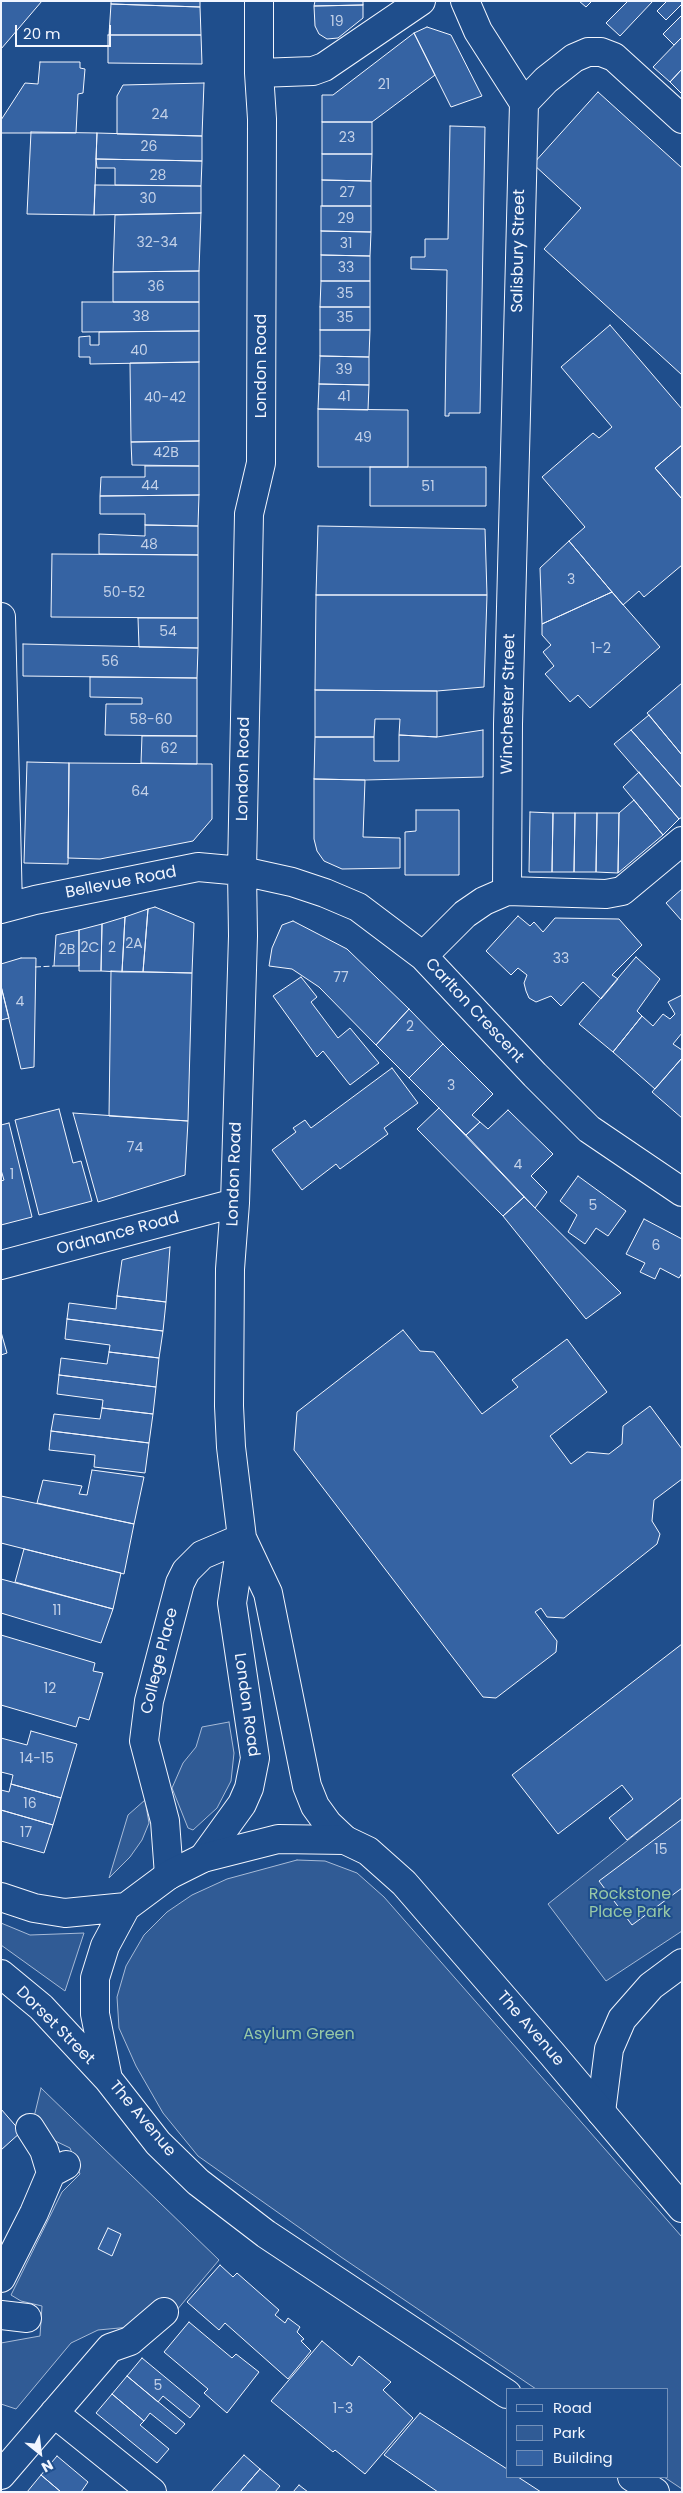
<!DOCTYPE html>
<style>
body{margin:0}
#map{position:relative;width:683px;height:2493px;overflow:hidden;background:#1f4e8c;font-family:Poppins,sans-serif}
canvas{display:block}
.frame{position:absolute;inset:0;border:2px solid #f2f6ff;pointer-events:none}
.legend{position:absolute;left:506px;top:2388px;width:162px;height:90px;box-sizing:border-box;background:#1f4e8c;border:1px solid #7391ba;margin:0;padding:6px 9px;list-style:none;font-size:15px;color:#f2f6ff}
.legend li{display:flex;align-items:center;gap:10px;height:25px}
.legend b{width:25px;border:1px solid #7391ba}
.north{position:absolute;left:15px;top:2428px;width:50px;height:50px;-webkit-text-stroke:4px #1f4e8c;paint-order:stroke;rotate:151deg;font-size:14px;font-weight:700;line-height:20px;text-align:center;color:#f2f6ff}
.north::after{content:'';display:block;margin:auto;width:18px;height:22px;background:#f2f6ff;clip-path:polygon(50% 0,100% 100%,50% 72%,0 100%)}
.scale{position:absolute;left:15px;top:25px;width:96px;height:22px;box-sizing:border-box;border:2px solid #f2f6ff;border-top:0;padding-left:6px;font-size:15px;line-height:18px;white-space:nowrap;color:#f2f6ff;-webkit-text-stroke:4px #1f4e8c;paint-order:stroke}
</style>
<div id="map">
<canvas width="683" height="2493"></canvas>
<div class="frame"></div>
<ul class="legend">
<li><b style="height:6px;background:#1f4e8c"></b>Road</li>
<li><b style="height:14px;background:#305b95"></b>Park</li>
<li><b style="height:14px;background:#3563a3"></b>Building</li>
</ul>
<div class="north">N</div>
<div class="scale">20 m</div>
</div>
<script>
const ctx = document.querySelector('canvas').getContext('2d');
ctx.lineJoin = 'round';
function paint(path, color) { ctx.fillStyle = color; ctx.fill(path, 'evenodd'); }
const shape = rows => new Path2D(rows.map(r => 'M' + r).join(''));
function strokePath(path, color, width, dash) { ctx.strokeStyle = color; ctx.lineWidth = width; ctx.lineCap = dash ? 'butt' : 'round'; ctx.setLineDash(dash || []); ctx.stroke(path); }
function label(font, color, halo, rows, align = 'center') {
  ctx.font = font + ' Poppins,sans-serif'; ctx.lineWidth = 4; ctx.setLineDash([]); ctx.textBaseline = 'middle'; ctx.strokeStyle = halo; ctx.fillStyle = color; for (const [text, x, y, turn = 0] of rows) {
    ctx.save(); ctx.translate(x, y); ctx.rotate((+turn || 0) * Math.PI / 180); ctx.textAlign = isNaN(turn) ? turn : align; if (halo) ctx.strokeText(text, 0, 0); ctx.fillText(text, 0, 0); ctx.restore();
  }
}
const green = shape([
 [229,1722,234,1753,231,1781,217,1808,193,1830,188,1828,172,1788,183,1763,196,1747,202,1727,229,1722],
 [682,1797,682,1931,606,1981,548,1904,682,1797],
 [145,1800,149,1823,142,1840,130,1857,109,1878,128,1815,145,1800],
 [297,1860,325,1861,357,1873,384,1897,682,2237,682,2489,664,2477,667,2477,667,2389,536,2389,341,2257,198,2156,163,2113,136,2066,119,2028,117,1997,126,1966,144,1935,167,1912,192,1895,227,1879,297,1860],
 [1,1923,30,1935,84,1933,65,1991,1,1945,1,1923],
 [41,2088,219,2260,171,2317,130,2327,98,2330,71,2343,16,2409,1,2404,1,2343,40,2336,42,2306,21,2301,11,2295,62,2192,80,2174,70,2148,45,2136,34,2117,41,2088]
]);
paint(green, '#305b95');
strokePath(green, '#a8bbd7', 1);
const building = shape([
 [1,1,42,1,1,49,1,1],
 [111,1,200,1,200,7,111,4,111,1],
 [315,1,363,1,363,5,314,6,315,1],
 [579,1,592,1,586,7,579,1],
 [628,1,653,1,620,36,606,23,628,1],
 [667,1,682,1,682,4,666,20,657,11,667,1],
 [111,4,200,7,201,35,109,35,111,4],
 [363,5,363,18,338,38,327,39,319,34,315,26,314,6,363,5],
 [682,15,682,37,674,45,663,34,682,15],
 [427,27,451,35,482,96,451,107,414,33,427,27],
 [414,33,435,75,372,122,322,122,322,95,333,95,414,33],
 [108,35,201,35,202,64,108,63,108,35],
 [682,37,682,69,670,82,653,67,682,37],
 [40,62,80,62,80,68,85,69,83,93,78,94,76,133,1,133,1,120,25,83,38,84,40,62],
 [682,69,682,94,670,82,682,69],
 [204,83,202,136,117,134,117,96,123,85,204,83],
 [598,92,682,168,682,375,544,249,581,208,533,164,598,92],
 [322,122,372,122,372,154,322,154,322,122],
 [450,126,485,127,480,413,449,413,449,416,445,416,447,270,411,269,411,257,425,257,425,239,448,239,450,126],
 [31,132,97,133,94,215,27,214,31,132],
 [97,133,202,136,202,161,96,159,97,133],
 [322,154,372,154,371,181,322,180,322,154],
 [96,159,202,161,201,186,115,185,115,168,97,168,96,159],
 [322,180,371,181,371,206,322,206,322,180],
 [95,185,201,186,201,213,94,215,95,185],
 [321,206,371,206,371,232,321,231,321,206],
 [201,213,199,271,113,272,115,215,201,213],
 [321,231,371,232,370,256,321,255,321,231],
 [321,255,370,256,370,281,321,281,321,255],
 [199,271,199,302,113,302,113,272,199,271],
 [321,281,370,281,370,307,320,307,321,281],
 [82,302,199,302,199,331,82,332,82,302],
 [320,307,370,307,370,330,320,330,320,307],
 [610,325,682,409,682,445,655,468,682,499,682,565,644,597,639,591,623,605,569,541,585,527,542,477,593,433,599,438,612,427,561,367,610,325],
 [320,330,370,330,369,357,320,356,320,330],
 [199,331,199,362,90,364,90,357,79,357,79,337,90,336,90,345,99,345,99,332,199,331],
 [320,356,369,357,369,385,319,384,320,356],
 [199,362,199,441,131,442,130,363,199,362],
 [319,384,369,385,368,410,318,409,319,384],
 [318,409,408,410,408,467,318,467,318,409],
 [199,441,199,466,132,465,131,442,199,441],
 [682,445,682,499,655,468,682,445],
 [145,466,199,466,199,495,100,496,101,477,145,477,145,466],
 [370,467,486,467,486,506,370,506,370,467],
 [199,495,198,526,145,525,145,514,100,514,100,496,199,495],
 [145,525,198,526,198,555,99,554,99,534,145,536,145,525],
 [318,526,485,529,487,595,316,595,318,526],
 [569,541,612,592,542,624,540,568,569,541],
 [52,554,198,555,198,618,51,617,52,554],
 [612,592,660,647,590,708,578,695,570,702,545,674,554,666,543,652,551,645,542,635,542,624,612,592],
 [316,595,487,595,484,687,437,691,315,690,316,595],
 [138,618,198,618,198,648,139,647,138,618],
 [23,644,198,648,197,678,23,676,23,644],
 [90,677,197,678,197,736,105,735,106,704,142,704,142,698,90,697,90,677],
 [682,683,682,755,647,713,682,683],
 [315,690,437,691,437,737,399,735,400,719,375,719,374,737,315,737,315,690],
 [649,715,682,755,682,788,631,730,649,715],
 [483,730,483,777,365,780,314,779,315,737,374,737,374,761,399,761,399,735,437,737,483,730],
 [631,730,682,788,682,817,679,819,614,744,631,730],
 [142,736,197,736,197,764,141,763,142,736],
 [27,762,69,763,68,864,24,863,27,762],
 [69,763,212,764,212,819,193,841,100,859,68,858,69,763],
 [639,772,679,819,663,835,623,787,639,772],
 [314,779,365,780,363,837,400,838,400,868,342,869,324,861,317,851,314,839,314,779],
 [634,800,663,835,618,873,619,813,634,800],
 [416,810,459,810,459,875,405,875,405,832,416,831,416,810],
 [530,812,553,813,552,872,529,872,530,812],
 [553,813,575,813,574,872,552,872,553,813],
 [575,813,597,813,596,872,574,872,575,813],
 [597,813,619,813,618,873,596,872,597,813],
 [682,889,682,921,666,903,682,889],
 [155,907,194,923,192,973,143,972,148,909,155,907],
 [148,909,143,972,122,972,125,917,148,909],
 [518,916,530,926,534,922,543,932,555,918,619,919,642,945,612,975,618,979,601,999,583,982,561,1006,551,996,536,1002,529,998,526,991,524,983,527,975,518,968,511,975,486,951,518,916],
 [125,917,122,972,101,971,102,924,125,917],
 [293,921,347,949,409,1009,376,1045,319,987,292,969,269,966,272,948,282,925,293,921],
 [102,924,101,971,79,971,79,930,102,924],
 [79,930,79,966,54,966,56,935,79,930],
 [636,957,660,979,637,1011,642,1016,613,1052,579,1024,636,957],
 [21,958,36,958,34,1067,21,1069,1,986,1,964,21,958],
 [111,971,192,973,188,1121,109,1116,111,971],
 [301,977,317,997,311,1002,338,1038,350,1028,379,1063,350,1085,323,1051,317,1057,273,996,301,977],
 [1,986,9,1018,1,1020,1,986],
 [682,995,682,1033,673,1044,682,1050,682,1058,655,1089,613,1052,642,1016,653,1026,663,1014,670,1019,675,1014,668,1002,682,995],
 [409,1009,443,1044,409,1078,376,1045,409,1009],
 [443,1044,493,1094,472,1115,480,1122,466,1135,409,1078,443,1044],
 [682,1058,682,1118,652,1092,682,1058],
 [392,1068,418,1103,384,1128,388,1134,340,1169,336,1164,302,1190,272,1150,296,1132,293,1128,305,1120,311,1128,392,1068],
 [439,1108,524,1197,503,1216,417,1129,439,1108],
 [59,1109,73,1163,81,1161,92,1201,39,1215,15,1120,59,1109],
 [508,1110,553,1154,531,1176,547,1192,535,1208,466,1135,480,1122,488,1129,508,1110],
 [73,1113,188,1121,185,1175,98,1202,73,1113],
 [9,1123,32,1217,1,1225,1,1181,4,1180,1,1170,1,1125,9,1123],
 [578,1176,626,1211,608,1236,596,1228,585,1244,568,1232,577,1215,560,1201,578,1176],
 [524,1197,621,1293,586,1319,503,1216,524,1197],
 [644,1219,682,1239,682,1273,679,1278,660,1268,655,1279,640,1272,645,1263,626,1254,644,1219],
 [170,1247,166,1302,117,1296,122,1260,170,1247],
 [117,1296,166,1302,163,1331,67,1319,69,1303,116,1309,117,1296],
 [67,1319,163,1331,159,1358,109,1352,110,1345,65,1339,67,1319],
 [403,1330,420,1351,434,1352,482,1414,518,1387,512,1380,567,1339,607,1392,550,1436,571,1464,587,1452,609,1454,622,1444,623,1426,650,1406,682,1449,682,1479,654,1500,652,1521,660,1534,657,1544,564,1618,547,1617,541,1608,535,1612,557,1641,556,1652,496,1698,483,1697,294,1450,297,1412,403,1330],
 [1,1332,7,1353,1,1355,1,1332],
 [109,1352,159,1358,156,1387,59,1375,61,1358,107,1364,109,1352],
 [59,1375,156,1387,153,1414,102,1408,103,1400,57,1394,59,1375],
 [102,1408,153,1414,149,1443,51,1431,54,1414,100,1419,102,1408],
 [51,1431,149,1443,145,1473,94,1467,95,1455,49,1450,51,1431],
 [92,1470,144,1477,134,1524,37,1503,43,1480,82,1486,79,1494,87,1495,92,1470],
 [1,1496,134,1524,124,1574,1,1543,1,1496],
 [24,1549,121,1573,113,1609,15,1582,24,1549],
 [1,1579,113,1609,101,1643,1,1613,1,1579],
 [1,1635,95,1663,93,1671,103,1673,89,1720,79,1717,76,1727,1,1705,1,1635],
 [682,1644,682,1797,627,1840,609,1818,633,1799,622,1785,558,1834,512,1775,682,1644],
 [31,1731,77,1744,61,1798,11,1784,13,1775,1,1772,1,1738,27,1745,31,1731],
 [11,1784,61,1798,53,1825,1,1810,1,1790,9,1792,11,1784],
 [1,1810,53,1825,44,1853,1,1841,1,1810],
 [682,1819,682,1888,632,1925,599,1881,682,1819],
 [1,2109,21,2132,1,2150,1,2109],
 [108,2228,121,2234,112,2256,98,2249,108,2228],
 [220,2265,233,2277,237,2273,279,2310,275,2315,285,2323,288,2318,300,2327,297,2332,304,2339,301,2341,311,2351,288,2379,225,2323,219,2330,187,2302,220,2265],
 [189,2322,232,2358,236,2354,259,2372,227,2413,204,2393,208,2389,164,2352,189,2322],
 [322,2341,352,2366,359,2356,391,2382,383,2390,413,2418,365,2474,335,2450,333,2452,271,2401,322,2341],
 [142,2358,200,2406,190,2418,163,2396,158,2402,127,2376,142,2358],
 [127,2376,185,2424,176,2434,150,2413,144,2421,112,2394,127,2376],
 [112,2394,144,2421,140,2425,169,2449,157,2463,96,2413,112,2394],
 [420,2413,507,2469,507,2477,518,2477,541,2492,438,2492,384,2455,420,2413],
 [244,2455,260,2469,240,2492,211,2492,244,2455],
 [57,2456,88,2482,81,2492,61,2492,41,2475,57,2456],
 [260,2469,280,2486,275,2492,240,2492,260,2469],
 [41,2475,61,2492,27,2492,41,2475],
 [299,2485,308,2492,293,2492,299,2485]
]);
paint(building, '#3563a3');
strokePath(building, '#f2f6ff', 1);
const minor = shape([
 [465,1,478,31,524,103,508,724,507,891],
 [259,73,313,71,324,67,421,1],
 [524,103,546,80,574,58,588,52,601,52,614,57,682,119],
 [1,617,8,907],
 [1,909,35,900,198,867,242,871,292,882,325,893,358,907,423,956,535,1075,589,1129,682,1192],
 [423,956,465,914,484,901,507,891,606,894,622,891,682,841],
 [1,1265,235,1203],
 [242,1538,268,1593,307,1786,315,1806,328,1824,345,1840],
 [203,1858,242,1804,249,1788,255,1758,232,1603,242,1538,231,1447,229,1406,230,1269,235,1203,243,936,242,871,249,514,261,463,262,119,259,73,259,1],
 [169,1875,165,1821,144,1741,149,1701,180,1583,186,1571,202,1555,242,1538],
 [601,2112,609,2049,622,2019,651,1986,682,1963],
 [30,2128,44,2150,51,2173],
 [1,2278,34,2213,51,2173,66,2165],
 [1,2315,27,2318],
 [54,2413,152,2492],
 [1,2475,110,2348,130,2341,164,2312]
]);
const major = shape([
 [1,1897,34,1908,65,1913,126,1907],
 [1,1974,41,2007,108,2079,158,2143,198,2182,266,2234,507,2394],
 [108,2079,95,2014,95,1978,105,1946,126,1907,169,1875,203,1858,278,1839,345,1840,368,1851,404,1883,553,2055,682,2208],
 [632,2477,655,2492]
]);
strokePath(minor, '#f2f6ff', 30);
strokePath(major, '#f2f6ff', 30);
strokePath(minor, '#1f4e8c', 28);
strokePath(major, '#1f4e8c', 28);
strokePath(shape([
 [35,967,54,966]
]), '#f2f6ff', 1, [6, 2.5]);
label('14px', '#c3d1e8', null, [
 ["19",337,22],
 ["21",384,85],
 ["24",160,115],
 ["23",347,138],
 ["26",149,147],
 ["28",158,176],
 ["27",347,193],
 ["30",148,199],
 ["29",346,219],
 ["32-34",157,243],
 ["31",346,244],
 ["33",346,268],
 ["36",156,287],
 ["35",345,294],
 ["38",141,317],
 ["35",345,318],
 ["40",139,351],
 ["39",344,370],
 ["41",344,397],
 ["40-42",165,398],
 ["49",363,438],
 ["42B",166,453],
 ["44",150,486],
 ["51",428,487],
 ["48",149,545],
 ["3",571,580],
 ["50-52",124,593],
 ["54",168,632],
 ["1-2",601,649],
 ["56",110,662],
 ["58-60",151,720],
 ["62",169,749],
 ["64",140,792],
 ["2A",134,944],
 ["2C",90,948],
 ["2",112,948],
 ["2B",67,950],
 ["33",561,959],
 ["77",341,978],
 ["4",20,1002],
 ["2",410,1027],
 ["3",451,1086],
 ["74",135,1148],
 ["4",518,1165],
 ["1",12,1175],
 ["5",593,1206],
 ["6",656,1246],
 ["11",57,1611],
 ["12",50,1689],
 ["14-15",37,1759],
 ["16",30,1804],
 ["17",26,1833],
 ["15",661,1850],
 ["5",158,2386],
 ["1-3",343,2409]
]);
label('16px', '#f2f6ff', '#1f4e8c', [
 ["Salisbury Street",519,251,-89],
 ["London Road",262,366,-90],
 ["Winchester Street",509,704,-89],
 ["London Road",244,769,-89],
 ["Bellevue Road",121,883,-11],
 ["Carlton Crescent",474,1011,47],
 ["London Road",235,1174,-88],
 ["Ordnance Road",118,1234,-15],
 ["College Place",160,1661,-76],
 ["London Road",246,1705,82],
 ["Dorset Street",55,2026,45],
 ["The Avenue",530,2029,49],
 ["The Avenue",142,2119,50]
]);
label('16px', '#97c8a6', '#1f4e8c', [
 ["Rockstone",630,1895],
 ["Place Park",630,1913],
 ["Asylum Green",299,2035]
]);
</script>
